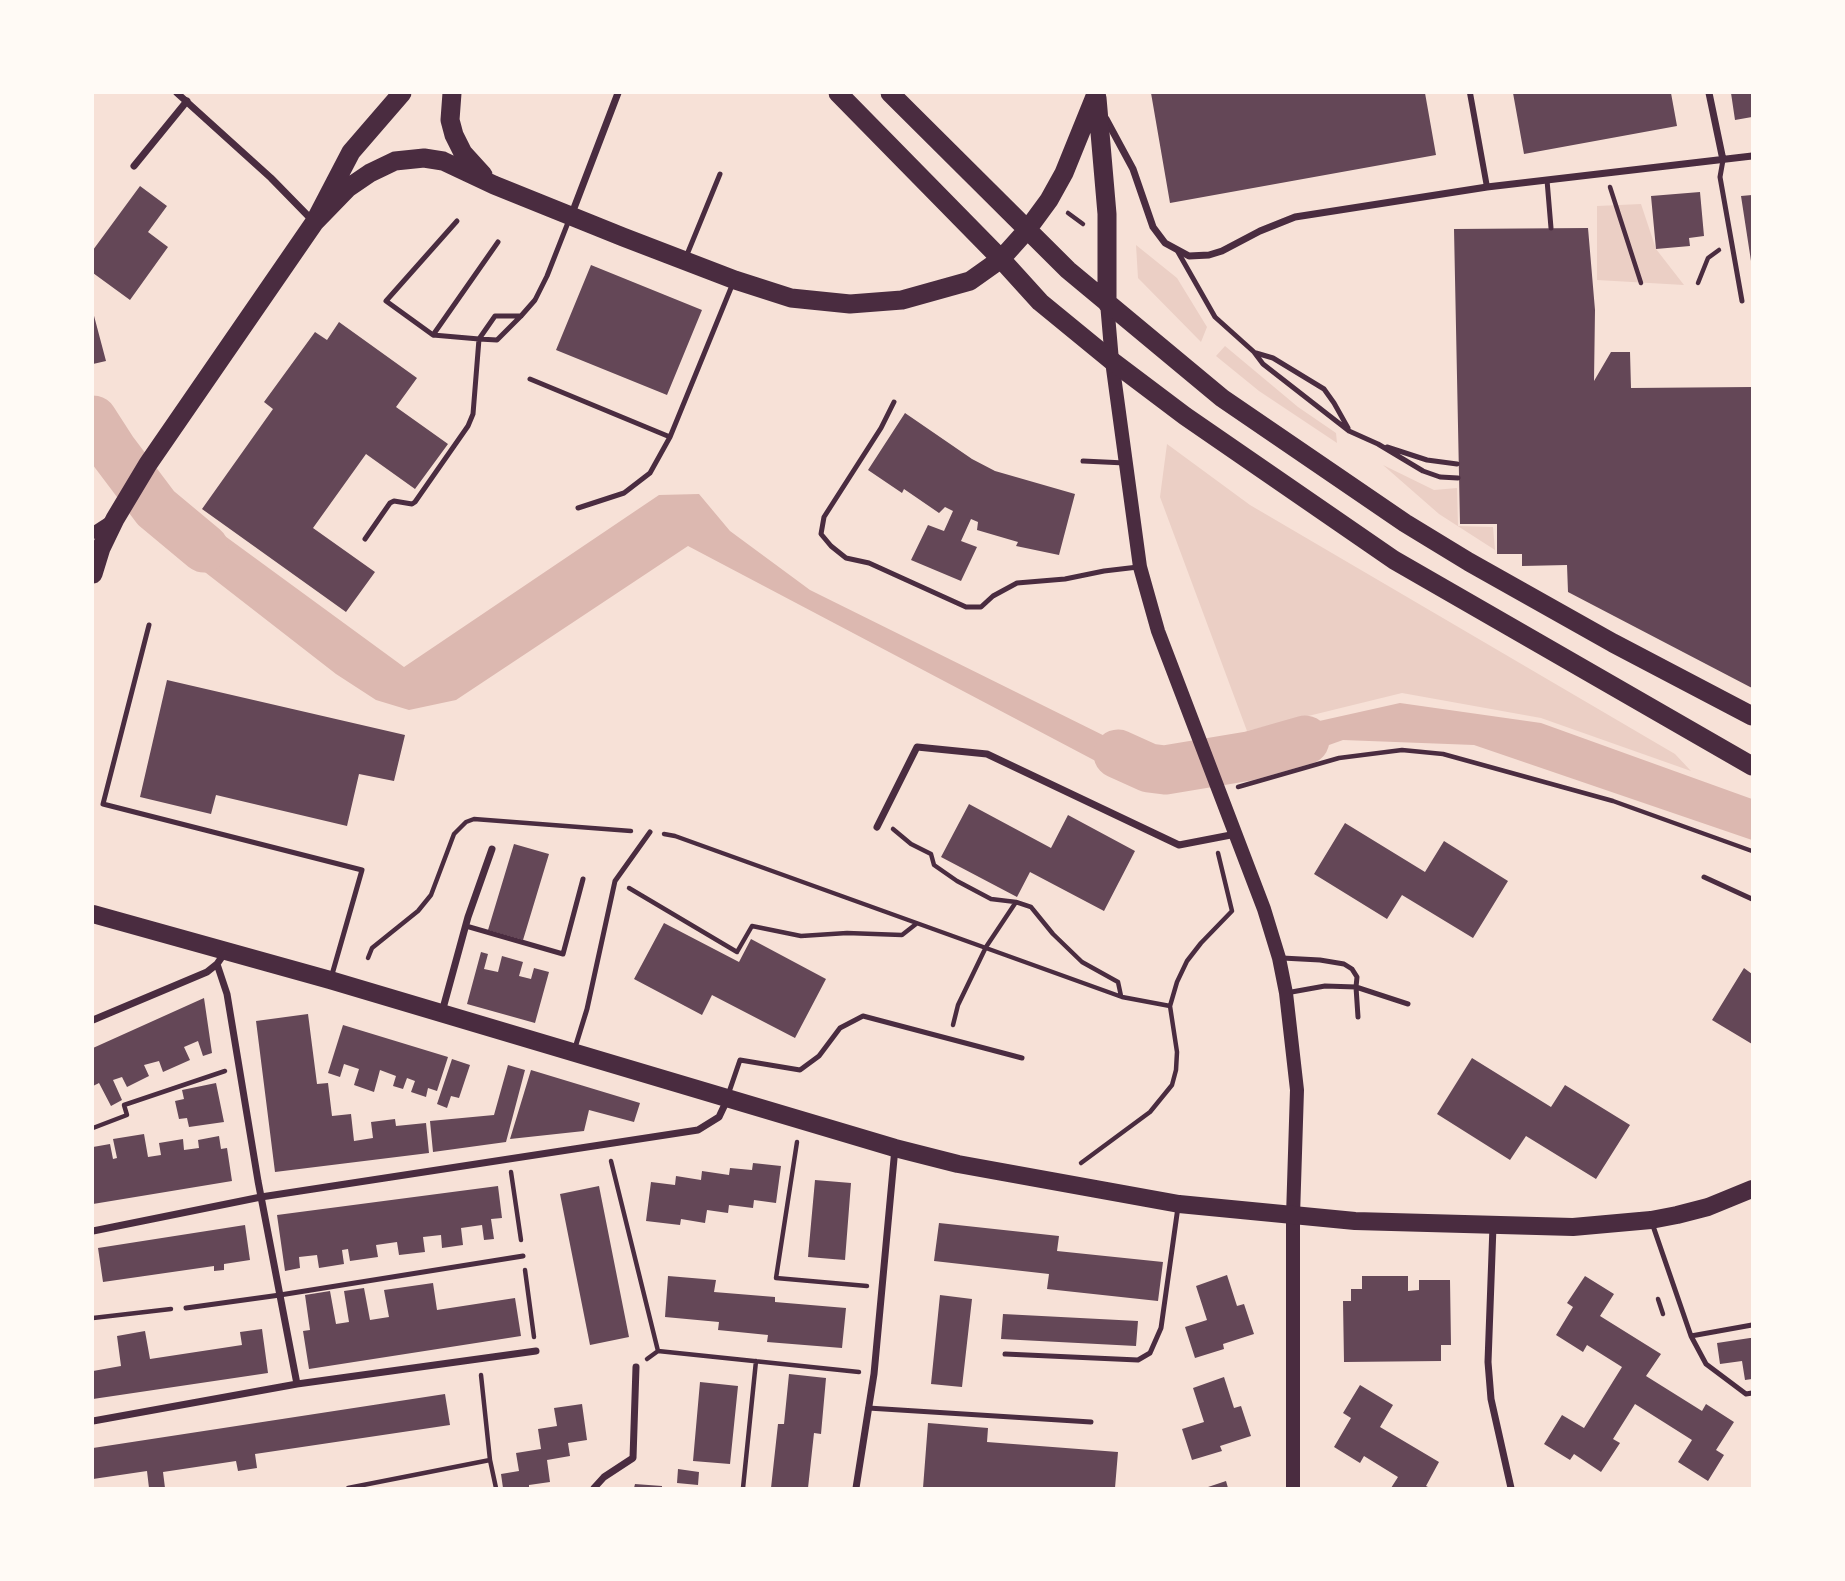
<!DOCTYPE html>
<style>
body{margin:0}
#map{position:relative;width:1845px;height:1581px;overflow:hidden;background:#f7e1d7;font-family:Montserrat,sans-serif}
canvas{display:block}
.frame{position:absolute;inset:0;border:94px solid #fffaf5;pointer-events:none}
</style>
<div id="map">
<canvas width="1845" height="1581"></canvas>
<div class="frame"></div>
</div>
<script>
const ctx = document.querySelector('canvas').getContext('2d');
ctx.lineJoin = 'round';
function paint(path, color) { ctx.fillStyle = color; ctx.fill(path, 'evenodd'); }
const shape = rows => new Path2D(rows.map(r => 'M' + r).join(''));
function strokePath(path, color, width, dash) { ctx.strokeStyle = color; ctx.lineWidth = width; ctx.lineCap = dash ? 'butt' : 'round'; ctx.setLineDash(dash || []); ctx.stroke(path); }
paint(shape([
 [1641,204,1656,249,1684,285,1597,280,1597,206],
 [1136,245,1177,278,1207,327,1201,342,1138,278],
 [1225,346,1298,407,1336,433,1337,443,1259,391,1216,356],
 [1167,444,1250,505,1675,754,1691,771,1541,718,1402,693,1247,731,1160,497],
 [1383,465,1434,490,1457,488,1458,526,1493,527,1495,550,1439,514]
]), '#ebcfc5');
paint(shape([
 [93,397,128,443,112,466,93,438],
 [162,490,404,667,659,495,699,494,730,531,810,590,1135,751,1175,750,1188,783,1162,790,1126,777,688,546,456,700,409,710,376,700,336,674,143,524],
 [1400,703,1541,723,1752,799,1752,840,1474,745,1343,740,1248,774,1234,740]
]), '#dcb8b0');
strokePath(shape([
 [93,420,113,451,156,508,204,548],
 [1118,754,1149,768,1165,770,1249,756,1305,740]
]), '#dcb8b0', 49);
paint(shape([
 [1151,93,1425,93,1436,155,1170,203],
 [1513,93,1671,93,1677,126,1524,154],
 [1731,93,1752,93,1752,117,1735,120],
 [140,186,167,206,148,232,168,247,130,300,93,273,93,250],
 [1700,192,1704,236,1689,238,1690,246,1656,249,1651,196],
 [1752,195,1752,261,1751,261,1741,196],
 [1588,228,1595,310,1594,381,1611,352,1630,352,1631,388,1752,387,1752,688,1568,592,1567,565,1522,566,1522,554,1497,554,1497,524,1460,524,1454,229],
 [591,265,702,310,667,395,556,350],
 [93,312,106,361,93,364],
 [339,322,417,378,396,407,448,444,415,489,366,454,313,528,375,572,346,612,202,509,273,409,264,402,315,332,327,340],
 [905,413,972,459,995,471,1075,494,1059,555,1016,546,1018,542,977,530,978,522,971,519,961,541,977,547,961,581,911,560,928,525,944,531,953,511,945,507,939,513,904,489,902,493,868,470],
 [167,680,405,735,394,781,359,774,347,826,216,795,211,814,140,797],
 [969,804,1051,848,1068,815,1135,851,1104,911,1030,872,1017,897,941,857],
 [1345,823,1425,872,1444,841,1508,881,1473,938,1402,895,1387,919,1314,874],
 [514,844,549,854,523,940,488,930],
 [664,923,739,962,751,939,826,979,795,1038,712,995,702,1015,634,979],
 [481,952,488,954,484,969,498,972,502,956,523,962,519,976,531,979,534,968,549,972,535,1023,467,1004],
 [1744,968,1752,974,1752,1044,1712,1020],
 [204,998,212,1053,203,1056,198,1041,184,1047,190,1060,163,1072,159,1061,144,1065,149,1076,127,1087,122,1077,113,1080,122,1100,111,1106,99,1083,93,1086,93,1048],
 [308,1014,317,1084,328,1083,332,1116,351,1114,354,1141,373,1138,371,1122,395,1119,396,1126,426,1123,429,1153,275,1172,256,1021],
 [343,1025,448,1057,437,1091,428,1088,426,1097,411,1092,415,1081,407,1078,403,1089,393,1086,396,1076,380,1070,374,1092,354,1085,359,1069,344,1064,340,1077,328,1073],
 [1472,1058,1551,1107,1565,1085,1630,1125,1596,1179,1526,1136,1510,1160,1437,1114],
 [452,1059,470,1065,459,1098,451,1096,447,1108,437,1104],
 [508,1065,525,1070,506,1142,433,1152,430,1121,494,1115],
 [531,1070,640,1103,634,1122,589,1110,584,1131,510,1139],
 [216,1083,224,1122,189,1127,187,1118,179,1119,175,1101,184,1099,182,1090],
 [144,1134,148,1157,161,1155,159,1143,183,1139,184,1150,199,1148,198,1140,219,1136,221,1149,227,1148,232,1181,93,1204,93,1147,110,1144,113,1159,117,1158,113,1139],
 [753,1163,781,1166,776,1203,754,1200,753,1208,729,1205,728,1213,707,1210,705,1223,681,1219,680,1225,646,1221,651,1182,675,1185,676,1176,701,1180,702,1171,729,1175,730,1168,752,1170],
 [815,1180,851,1183,845,1260,808,1257],
 [498,1186,502,1218,491,1219,494,1239,484,1240,482,1225,461,1228,463,1245,442,1248,441,1235,423,1237,425,1252,399,1255,397,1242,376,1245,378,1257,350,1261,348,1249,342,1250,344,1264,319,1268,317,1255,299,1257,300,1268,285,1271,277,1215],
 [599,1186,629,1337,590,1345,560,1194],
 [939,1223,1059,1236,1057,1251,1163,1262,1158,1301,1047,1289,1049,1274,934,1261],
 [245,1225,250,1260,224,1264,224,1270,214,1271,214,1266,103,1282,98,1248],
 [1227,1275,1237,1306,1244,1304,1254,1334,1223,1344,1224,1349,1195,1358,1185,1327,1207,1320,1196,1286],
 [668,1276,716,1280,714,1292,775,1297,775,1302,846,1308,842,1348,767,1342,768,1335,718,1330,719,1322,665,1317],
 [1362,1276,1408,1276,1408,1291,1419,1290,1419,1280,1450,1280,1451,1345,1441,1345,1441,1361,1344,1362,1343,1301,1351,1301,1351,1289,1362,1289],
 [1585,1276,1614,1294,1600,1316,1661,1354,1646,1376,1702,1411,1706,1404,1734,1422,1716,1450,1724,1455,1708,1481,1678,1462,1692,1440,1635,1404,1613,1439,1620,1443,1601,1472,1574,1454,1570,1460,1544,1444,1562,1415,1584,1428,1622,1367,1587,1345,1583,1352,1556,1335,1573,1307,1567,1303],
 [433,1283,437,1310,515,1298,521,1336,309,1369,303,1331,310,1330,305,1295,330,1291,336,1324,349,1322,344,1291,364,1288,370,1320,389,1317,384,1290],
 [940,1295,972,1299,962,1387,931,1384],
 [1003,1314,1138,1321,1136,1346,1001,1339],
 [262,1329,268,1373,93,1399,93,1371,121,1366,117,1336,145,1331,150,1359,242,1345,240,1332],
 [1750,1338,1752,1338,1752,1379,1745,1380,1742,1361,1720,1364,1717,1343],
 [789,1374,826,1378,821,1434,814,1433,808,1488,771,1488,778,1424,784,1424],
 [1224,1377,1234,1408,1241,1406,1251,1436,1220,1446,1222,1451,1192,1460,1182,1429,1204,1422,1193,1388],
 [700,1382,738,1386,730,1464,693,1461],
 [1360,1385,1393,1405,1380,1427,1439,1462,1426,1486,1430,1488,1391,1488,1398,1477,1364,1456,1360,1463,1334,1447,1351,1418,1343,1413],
 [445,1394,450,1425,255,1454,257,1468,238,1471,236,1461,163,1472,165,1488,149,1488,147,1471,93,1479,93,1448],
 [582,1404,587,1440,568,1443,570,1456,547,1460,550,1482,529,1485,529,1488,503,1488,501,1474,519,1471,516,1453,541,1449,538,1429,557,1426,554,1408],
 [928,1423,988,1428,987,1442,1118,1452,1115,1488,923,1488],
 [678,1469,699,1472,698,1485,677,1483],
 [1226,1481,1228,1488,1205,1488],
 [635,1484,662,1486,662,1488,634,1488]
]), '#644757');
strokePath(shape([
 [1610,187,1641,283],
 [1068,213,1083,224],
 [1698,283,1708,258,1719,250],
 [1238,787,1339,758,1402,750,1443,754,1613,801,1752,851],
 [893,829,911,844,931,854,934,865,957,881,991,899,1016,902,1031,907,1053,934,1082,962,1118,982,1121,996],
 [664,834,675,836,1122,997,1170,1006],
 [629,888,737,952,752,926,801,936,847,933,902,935,916,924],
 [368,958,372,948,418,911,431,895,454,834,466,822,474,819,631,831],
 [953,1025,958,1005,986,947,1016,902],
 [93,1128,127,1115,124,1105,225,1071],
 [797,1142,776,1278,867,1286],
 [611,1161,658,1351],
 [1081,1163,1150,1112,1172,1085,1176,1070,1177,1052,1170,1006,1177,982,1187,961,1201,943,1232,911,1218,853],
 [511,1172,521,1240],
 [525,1270,534,1337],
 [1658,1299,1663,1314],
 [93,1318,171,1309],
 [647,1359,658,1351,859,1372],
 [481,1375,490,1460,496,1488],
 [348,1488,490,1460],
 [743,1488,756,1361]
]), '#4a2c40', 4.5);
strokePath(shape([
 [1723,160,1720,177,1742,301],
 [1547,180,1551,228],
 [1178,252,1215,317,1254,352,1263,364,1349,431,1378,444,1423,471,1440,477,1458,478],
 [686,257,720,174],
 [521,316,495,316,479,339,497,340,521,316,535,300,547,276,569,220],
 [433,335,498,242],
 [1256,353,1273,358,1324,389,1334,403,1348,428],
 [530,379,670,437],
 [894,402,881,428,824,517,821,534,831,546,846,558,869,563,966,607,981,607,993,596,1017,583,1065,579,1104,571,1138,567],
 [1387,447,1427,460,1457,464],
 [1083,461,1125,463],
 [578,508,624,493,650,473,670,437,733,283],
 [365,539,390,503,394,501,412,504,415,502,468,426,473,414,479,339,433,335,386,301,457,221],
 [149,625,103,804,362,870,331,978],
 [1704,877,1752,899],
 [466,926,563,954,583,879],
 [1282,958,1320,960,1344,964,1352,969,1357,977,1356,987,1408,1004],
 [1286,993,1325,986,1356,987,1358,1017],
 [574,1051,587,1009,615,881,650,832],
 [728,1095,740,1060,800,1070,819,1056,840,1028,863,1016,1022,1058],
 [1652,1223,1691,1336,1752,1325],
 [186,1308,280,1295,523,1256],
 [1691,1336,1706,1364,1746,1394,1752,1393],
 [1005,1354,1138,1360,1150,1353,1161,1328,1178,1207],
 [868,1408,1091,1422]
]), '#4a2c40', 5);
strokePath(shape([
 [1470,93,1487,187]
]), '#4a2c40', 6);
strokePath(shape([
 [177,93,271,178,314,222],
 [1709,93,1723,160],
 [1106,119,1133,169,1153,227,1165,243,1189,256,1209,255,1222,251,1260,231,1295,217,1487,187,1752,156],
 [134,166,187,101],
 [571,216,618,93],
 [877,827,917,747,987,754,1179,845,1236,834],
 [217,964,227,994,258,1181,297,1384],
 [442,1012,468,917,492,849],
 [93,1020,207,972,217,964,226,951],
 [1493,1226,1488,1362,1491,1399,1511,1488],
 [93,1231,261,1197,698,1130,719,1117,727,1100],
 [93,1421,297,1384,536,1351],
 [594,1488,604,1477,633,1458,636,1367],
 [856,1488,874,1374,895,1148]
]), '#4a2c40', 7);
strokePath(shape([
 [93,533,113,520]
]), '#4a2c40', 12);
strokePath(shape([
 [1107,303,1112,361,1140,567,1158,631,1264,909,1279,958,1286,993,1297,1090,1293,1216,1293,1488]
]), '#4a2c40', 14);
strokePath(shape([
 [93,914,330,980,895,1148,958,1164,1179,1204,1355,1221,1573,1227,1651,1220,1677,1215,1708,1207,1752,1189]
]), '#4a2c40', 18);
strokePath(shape([
 [452,93,450,120,454,135,463,153,483,175],
 [838,93,1001,259,1040,302,1112,361,1185,416,1394,560,1752,766],
 [890,93,1068,270,1222,398,1405,523,1469,562,1613,643,1752,716],
 [1097,98,1107,214,1107,303],
 [314,223,348,188,370,173,395,161,424,158,443,161,494,185,623,237,735,280,791,298,850,304,902,300,970,281,1001,259,1027,230,1049,200,1064,173,1096,94],
 [93,574,101,548,115,519,148,464,314,223,351,152,402,93]
]), '#4a2c40', 19);
</script>
